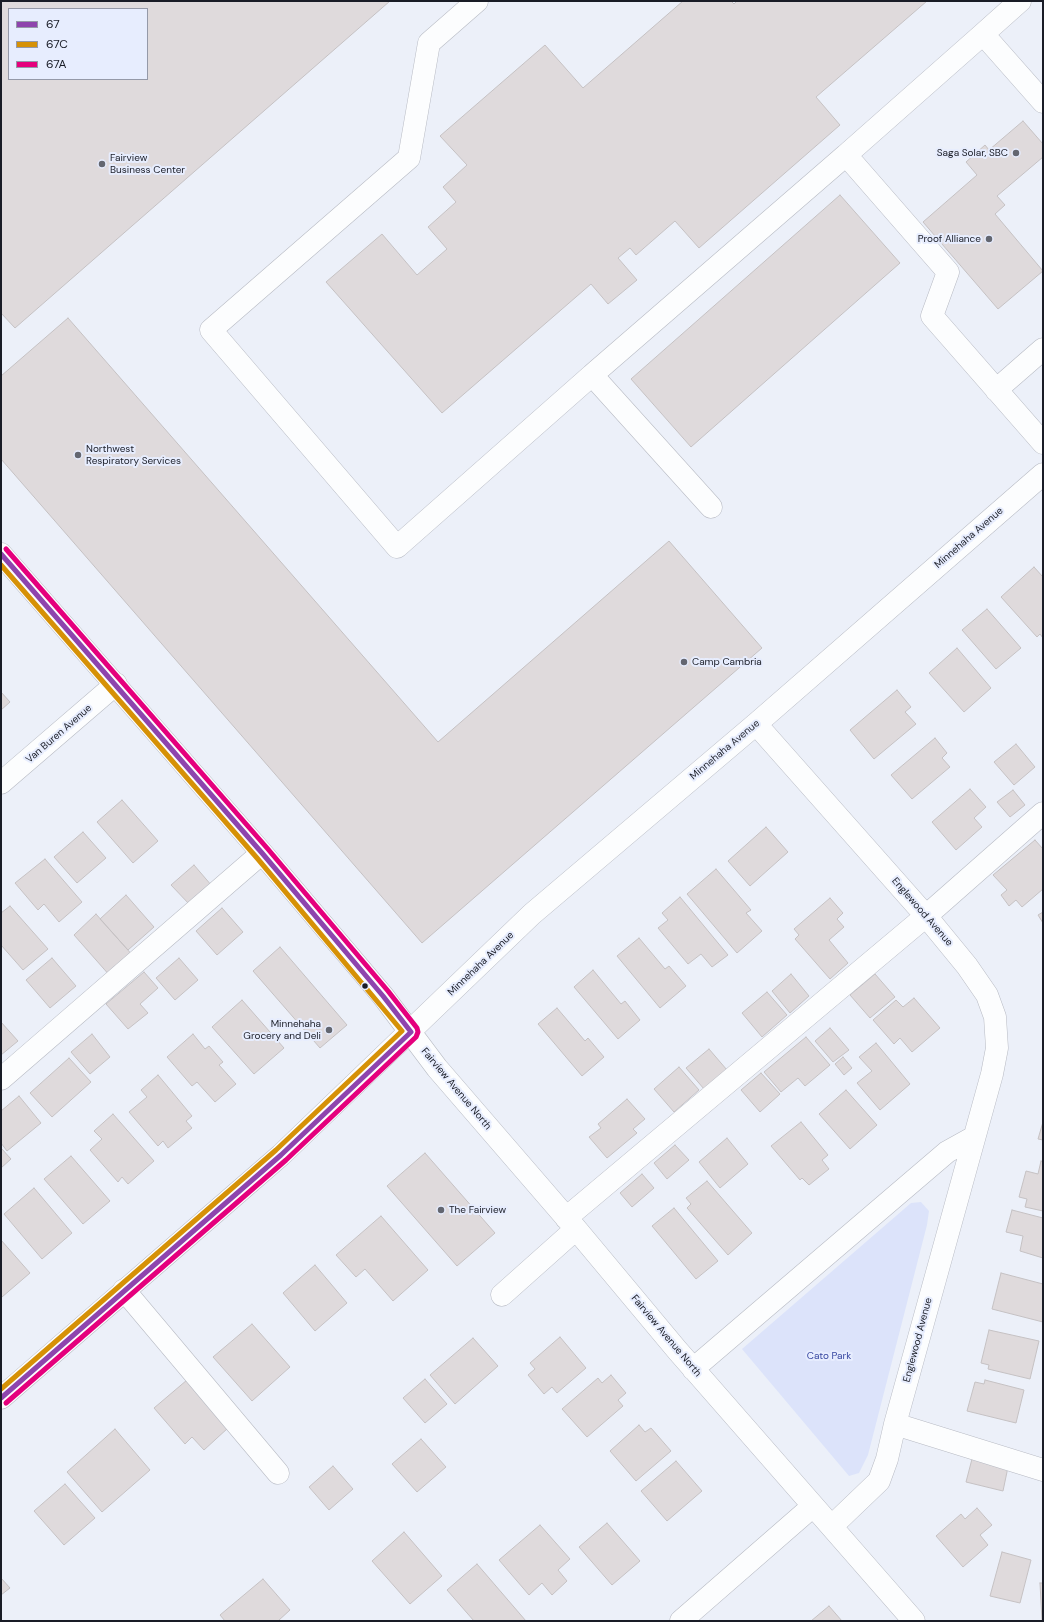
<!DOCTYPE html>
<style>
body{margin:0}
#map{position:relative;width:1044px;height:1622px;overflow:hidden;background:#ecf0f9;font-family:"DM Sans",sans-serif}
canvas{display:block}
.frame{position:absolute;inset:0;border:2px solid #191c26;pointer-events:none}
.legend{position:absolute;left:8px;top:8px;width:140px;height:72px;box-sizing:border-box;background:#e7edfe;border:1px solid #9599a8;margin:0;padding:5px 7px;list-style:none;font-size:12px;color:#191c26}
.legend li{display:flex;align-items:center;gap:8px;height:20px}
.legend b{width:20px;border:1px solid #9599a8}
</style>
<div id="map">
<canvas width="1044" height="1622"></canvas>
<div class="frame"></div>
<ul class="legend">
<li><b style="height:5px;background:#8e44ad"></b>67</li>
<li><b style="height:5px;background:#d69106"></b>67C</li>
<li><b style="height:5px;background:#e5007d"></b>67A</li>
</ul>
</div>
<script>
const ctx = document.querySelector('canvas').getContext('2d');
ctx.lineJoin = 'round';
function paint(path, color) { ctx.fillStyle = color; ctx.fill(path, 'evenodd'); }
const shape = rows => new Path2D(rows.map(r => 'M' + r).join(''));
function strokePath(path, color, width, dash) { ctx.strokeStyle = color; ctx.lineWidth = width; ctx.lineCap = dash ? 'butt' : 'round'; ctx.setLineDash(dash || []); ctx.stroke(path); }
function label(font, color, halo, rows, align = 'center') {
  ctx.font = font + ' "DM Sans",sans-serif'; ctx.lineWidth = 4; ctx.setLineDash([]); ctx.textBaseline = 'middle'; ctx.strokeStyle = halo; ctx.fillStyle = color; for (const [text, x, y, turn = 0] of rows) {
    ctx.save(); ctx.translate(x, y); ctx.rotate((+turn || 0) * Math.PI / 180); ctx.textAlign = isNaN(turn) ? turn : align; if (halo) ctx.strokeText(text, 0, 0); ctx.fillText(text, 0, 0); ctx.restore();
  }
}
paint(shape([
 [921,1202,929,1211,927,1225,868,1455,859,1473,849,1476,742,1349,911,1203]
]), '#dce3fa');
const building = shape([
 [1,1,390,1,15,328,1,313,1,1],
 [9,9,147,9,147,79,9,79,9,9],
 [683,1,731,1,734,4,737,1,927,1,816,97,840,125,699,248,675,221,636,255,630,248,618,258,637,280,608,304,591,284,442,413,326,282,382,234,417,275,447,249,428,227,456,202,443,187,467,165,440,136,545,45,583,88,683,1],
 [1023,121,1043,144,1043,157,997,196,1005,205,995,214,1043,271,998,309,923,222,977,175,966,162,985,145,989,150,1023,121],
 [840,195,900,263,691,447,631,379,840,195],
 [68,318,438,742,669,541,762,648,422,943,1,459,1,376,68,318],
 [1034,567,1043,577,1043,638,1040,634,1037,637,1001,597,1034,567],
 [987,609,1021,648,996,669,962,630,987,609],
 [957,648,991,688,964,712,929,673,957,648],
 [897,690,911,707,905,712,916,724,874,759,850,730,897,690],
 [1,692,10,702,1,710,1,692],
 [935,738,947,753,942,758,950,767,912,799,891,775,935,738],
 [1016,744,1035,767,1014,785,994,762,1016,744],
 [970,789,986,807,974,818,982,827,956,850,932,822,970,789],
 [1013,790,1025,805,1010,817,997,802,1013,790],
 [122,800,158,841,133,863,97,822,122,800],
 [766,827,788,852,750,886,728,861,766,827],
 [83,832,106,858,77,883,54,857,83,832],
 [1035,840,1043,849,1043,889,1022,907,1016,900,1009,906,1001,895,1007,890,993,875,1035,840],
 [45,859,82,902,59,922,44,904,38,910,15,883,45,859],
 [194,865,212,886,190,905,171,885,194,865],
 [716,869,751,910,746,913,762,931,737,953,687,894,716,869],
 [126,895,154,927,128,950,100,919,126,895],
 [680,897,728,955,712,967,701,954,688,964,658,928,668,920,662,913,680,897],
 [830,898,843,913,837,919,844,927,829,940,848,963,830,979,795,939,799,935,794,929,830,898],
 [10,906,48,949,23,970,1,945,1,913,10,906],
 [222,908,243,932,217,955,196,931,222,908],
 [1043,912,1043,923,1038,915,1043,912],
 [96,914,134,957,111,977,74,935,96,914],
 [639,938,665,969,669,966,686,986,660,1008,617,956,639,938],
 [280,947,347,1025,320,1048,253,971,280,947],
 [52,958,76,986,50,1008,26,980,52,958],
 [179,958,198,980,175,1000,156,978,179,958],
 [593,970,621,1004,625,1001,640,1020,618,1039,574,987,593,970],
 [144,972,158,988,140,1004,148,1013,128,1029,106,1004,144,972],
 [791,974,809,996,790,1013,772,991,791,974],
 [875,974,895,997,870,1018,850,995,875,974],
 [767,992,787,1015,762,1037,742,1013,767,992],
 [914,998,940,1028,912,1052,900,1038,894,1044,873,1020,896,1000,903,1007,914,998],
 [242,1000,284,1048,254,1074,212,1027,242,1000],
 [557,1008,585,1041,588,1038,604,1057,582,1076,538,1024,557,1008],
 [1,1022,18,1041,1,1055,1,1022],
 [830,1028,849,1050,833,1062,815,1041,830,1028],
 [92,1034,110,1057,90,1074,71,1052,92,1034],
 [193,1034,205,1049,209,1046,223,1062,219,1065,236,1084,215,1102,197,1082,192,1086,167,1057,193,1034],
 [806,1037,830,1065,805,1086,798,1078,781,1092,764,1072,806,1037],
 [876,1043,910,1084,880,1110,857,1083,872,1071,859,1057,876,1043],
 [709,1049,727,1070,704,1089,686,1068,709,1049],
 [843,1057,852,1068,844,1075,835,1064,843,1057],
 [69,1058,91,1082,52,1117,30,1093,69,1058],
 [679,1067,699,1090,674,1112,654,1089,679,1067],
 [761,1073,780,1094,760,1112,741,1090,761,1073],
 [158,1075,192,1116,186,1121,192,1128,168,1148,163,1141,158,1146,129,1112,147,1097,141,1090,158,1075],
 [846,1090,877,1125,850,1149,819,1114,846,1090],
 [19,1096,41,1123,7,1151,1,1143,1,1111,19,1096],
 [627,1099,645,1119,633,1129,637,1133,607,1158,589,1137,601,1128,598,1124,627,1099],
 [113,1114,154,1161,128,1184,122,1177,118,1182,90,1150,102,1139,94,1131,113,1114],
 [801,1122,828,1155,822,1160,829,1169,809,1185,802,1178,800,1180,771,1146,801,1122],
 [1043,1122,1043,1140,1038,1139,1043,1122],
 [727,1138,748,1164,720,1188,699,1162,727,1138],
 [675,1145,689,1160,667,1179,654,1163,675,1145],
 [1,1148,11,1159,1,1168,1,1148],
 [425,1153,495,1233,457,1266,387,1186,425,1153],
 [71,1156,110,1201,83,1224,44,1179,71,1156],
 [1041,1161,1043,1162,1043,1211,1025,1207,1027,1199,1019,1197,1026,1171,1038,1174,1041,1161],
 [642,1174,654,1188,632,1207,620,1193,642,1174],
 [707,1181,752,1233,728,1255,687,1208,691,1204,686,1198,707,1181],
 [34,1188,72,1233,42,1259,4,1214,34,1188],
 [674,1208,718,1261,696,1279,652,1226,674,1208],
 [1012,1210,1043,1218,1043,1258,1020,1251,1023,1236,1006,1232,1012,1210],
 [381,1216,428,1270,393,1301,365,1269,356,1277,336,1255,381,1216],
 [1,1240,30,1273,2,1297,1,1295,1,1240],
 [315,1265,347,1303,315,1331,283,1293,315,1265],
 [1001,1273,1043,1284,1043,1322,992,1309,1001,1273],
 [252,1324,290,1367,252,1401,213,1357,252,1324],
 [989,1330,1039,1341,1030,1379,988,1369,989,1365,981,1363,989,1330],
 [560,1337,586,1368,557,1393,552,1387,544,1394,528,1375,535,1369,530,1363,560,1337],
 [473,1338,498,1366,455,1404,430,1375,473,1338],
 [611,1375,626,1393,618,1400,623,1406,587,1437,562,1409,598,1378,602,1383,611,1375],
 [425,1379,447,1404,425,1423,403,1398,425,1379],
 [187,1380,228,1428,204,1450,192,1437,185,1444,154,1408,187,1380],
 [985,1380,1024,1390,1016,1423,967,1411,975,1382,984,1384,985,1380],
 [639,1425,645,1432,651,1428,671,1451,636,1481,610,1451,639,1425],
 [115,1429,150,1470,102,1512,67,1472,115,1429],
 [421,1439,446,1467,417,1492,392,1464,421,1439],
 [972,1459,1008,1467,1003,1491,966,1482,972,1459],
 [676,1461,702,1491,667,1521,641,1491,676,1461],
 [333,1466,353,1489,329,1510,309,1487,333,1466],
 [65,1484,95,1518,64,1545,34,1511,65,1484],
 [977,1508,992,1525,980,1535,988,1545,963,1567,936,1536,961,1514,965,1519,977,1508],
 [607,1523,640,1561,612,1585,579,1547,607,1523],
 [540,1525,570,1559,558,1570,567,1581,552,1595,542,1583,529,1595,499,1560,540,1525],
 [404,1532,442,1576,410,1604,372,1561,404,1532],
 [1002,1552,1031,1560,1020,1603,990,1596,1002,1552],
 [477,1564,526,1621,474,1621,447,1590,477,1564],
 [1,1578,10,1588,1,1595,1,1578],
 [263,1579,290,1610,278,1621,225,1621,220,1615,263,1579],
 [1040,1583,1043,1583,1043,1621,1042,1621,1040,1583],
 [829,1606,842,1621,811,1621,829,1606]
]);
paint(building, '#dfdadc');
strokePath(building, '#c5c1c3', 1);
const minor = shape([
 [477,1,429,43,409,158,211,330,397,547,592,375,711,507],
 [983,34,1020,1],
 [846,155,983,34,1043,102],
 [592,375,846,155,948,272,932,316,1043,443],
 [996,390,1043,349],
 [1,554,262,853,383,996,437,1068,576,1229,677,1350,914,1621],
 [756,724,926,916,967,966,987,995,995,1017,997,1048,992,1074,895,1424,887,1459,879,1481,832,1526],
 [1,783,116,684],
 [1,1079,262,853],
 [566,1218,926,916,1043,813],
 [124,1290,278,1473],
 [502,1295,576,1229],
 [693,1369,947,1152,974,1137],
 [1,1398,281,1155,532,914,756,724,1043,474],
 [895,1424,1043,1470],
 [681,1621,813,1506]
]);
strokePath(minor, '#b7bac3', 23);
strokePath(minor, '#fcfdfe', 22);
strokePath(shape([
 [1,554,262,853,383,996,411,1032,281,1155,1,1398]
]), '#8e44ad', 5);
strokePath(shape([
 [1,565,257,858,402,1031,276,1150,1,1389]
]), '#d69106', 5);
strokePath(shape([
 [6,1403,286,1160,416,1037,418,1032,417,1028,388,991,267,848,6,549]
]), '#e5007d', 5);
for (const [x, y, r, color] of [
 [1016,153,4,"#636670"],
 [102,164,4,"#636670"],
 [989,239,4,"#636670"],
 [78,455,4,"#636670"],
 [684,662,4,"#636670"],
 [365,986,3.5,"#191c26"],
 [329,1030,4,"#636670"],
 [441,1210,4,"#636670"]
]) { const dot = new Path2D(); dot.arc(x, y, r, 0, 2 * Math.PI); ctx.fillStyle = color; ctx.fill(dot); strokePath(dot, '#e7edfe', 1.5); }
label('10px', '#191c26', '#e7edfe', [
 ["Saga Solar, SBC",1008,153,"right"],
 ["Fairview",110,158],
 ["Business Center",110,170],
 ["Proof Alliance",981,239,"right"],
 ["Northwest",86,449],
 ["Respiratory Services",86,461],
 ["Camp Cambria",692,662],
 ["Minnehaha",321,1024,"right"],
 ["Grocery and Deli",321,1036,"right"],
 ["The Fairview",449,1210]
], 'left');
label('10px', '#191c26', '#e7edfe', [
 ["Minnehaha Avenue",969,538,-41],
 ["Van Buren Avenue",59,734,-41],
 ["Minnehaha Avenue",725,750,-40],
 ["Englewood Avenue",922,912,49],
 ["Minnehaha Avenue",481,964,-44],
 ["Fairview Avenue North",456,1089,50],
 ["Fairview Avenue North",666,1336,50],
 ["Englewood Avenue",918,1340,-75]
]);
label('10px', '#3747a1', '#e7edfe', [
 ["Cato Park",829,1356]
]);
</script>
